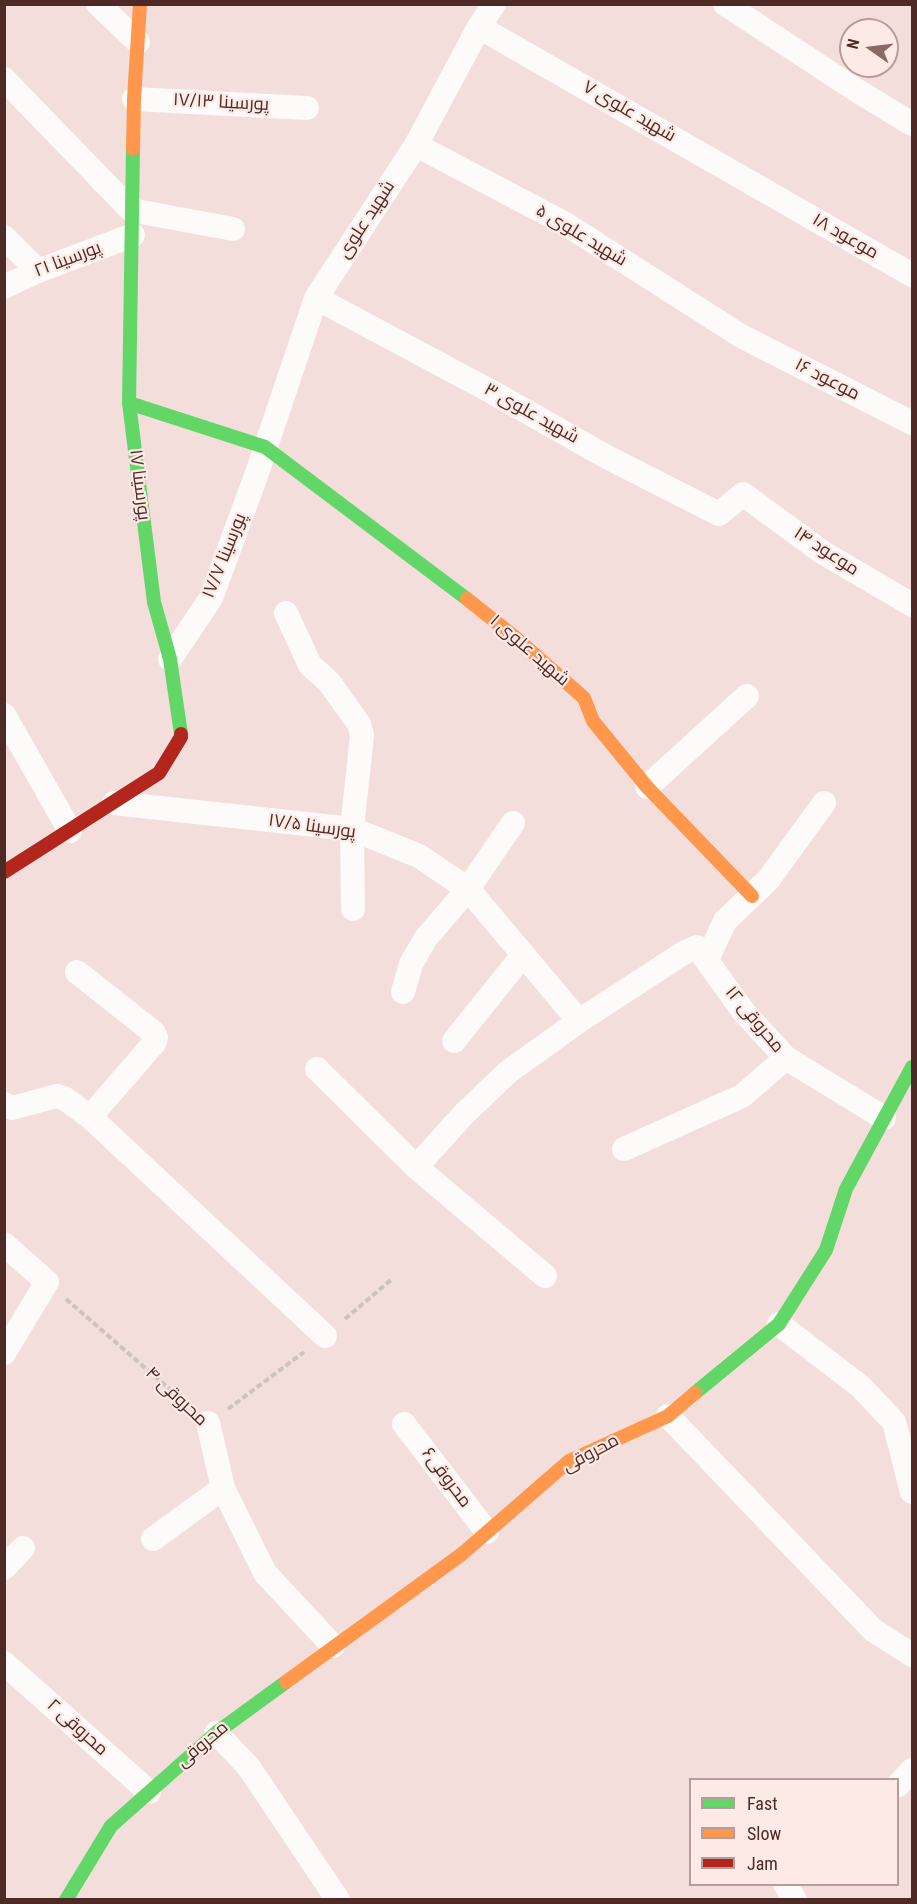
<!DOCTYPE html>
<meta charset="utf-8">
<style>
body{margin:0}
#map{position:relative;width:917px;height:1904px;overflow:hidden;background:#f3dedb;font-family:"Roboto Condensed",sans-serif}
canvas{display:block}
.frame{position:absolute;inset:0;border:6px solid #4d2a25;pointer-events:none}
.legend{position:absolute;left:689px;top:1778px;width:210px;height:108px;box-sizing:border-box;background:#fdeae6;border:2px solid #b79d99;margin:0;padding:8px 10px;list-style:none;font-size:18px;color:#4d2a25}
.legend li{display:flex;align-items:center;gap:12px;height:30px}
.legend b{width:30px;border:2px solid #b79d99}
.north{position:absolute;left:839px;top:18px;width:60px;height:60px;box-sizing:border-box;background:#fdeae6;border:2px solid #b79d99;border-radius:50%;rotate:284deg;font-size:16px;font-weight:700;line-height:24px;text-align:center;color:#4d2a25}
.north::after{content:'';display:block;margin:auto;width:21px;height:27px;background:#876965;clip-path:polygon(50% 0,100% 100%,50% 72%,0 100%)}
</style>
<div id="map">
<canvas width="917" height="1904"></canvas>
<div class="frame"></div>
<ul class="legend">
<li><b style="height:8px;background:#63d668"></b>Fast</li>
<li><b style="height:8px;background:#ff974d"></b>Slow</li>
<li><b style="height:8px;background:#b3261e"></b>Jam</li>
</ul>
<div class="north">N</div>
</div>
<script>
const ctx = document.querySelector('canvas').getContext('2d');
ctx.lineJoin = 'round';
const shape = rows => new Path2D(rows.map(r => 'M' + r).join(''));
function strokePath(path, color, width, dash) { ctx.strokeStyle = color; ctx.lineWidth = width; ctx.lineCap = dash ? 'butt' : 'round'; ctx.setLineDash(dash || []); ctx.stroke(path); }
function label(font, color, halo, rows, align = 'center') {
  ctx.font = font + ' "Roboto Condensed",Cairo,sans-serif'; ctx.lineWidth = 4.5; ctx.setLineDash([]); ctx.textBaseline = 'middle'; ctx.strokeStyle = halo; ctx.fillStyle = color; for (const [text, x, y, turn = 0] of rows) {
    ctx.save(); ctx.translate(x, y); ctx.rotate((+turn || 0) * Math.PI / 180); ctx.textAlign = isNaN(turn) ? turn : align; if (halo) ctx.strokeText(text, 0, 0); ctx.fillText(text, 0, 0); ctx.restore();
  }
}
strokePath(shape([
 [66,1299,189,1406],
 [345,1319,392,1279],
 [228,1409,304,1352]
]), '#ccc2c0', 4, [6, 3]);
strokePath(shape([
 [98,4,138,42],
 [725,4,856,90,912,124],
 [479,27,912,275],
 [4,79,131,210,233,229],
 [134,99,307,108],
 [416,145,564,223,741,336,912,423],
 [4,237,38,271],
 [4,287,38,271,133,235],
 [316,298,492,392,605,456,719,514,743,494,822,552,912,605],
 [286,613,310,665,329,682,359,724,362,735,352,829,353,909],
 [170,659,211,598,256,476,316,298,416,145,479,27,494,4],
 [4,715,70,831],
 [647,787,747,696],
 [114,803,352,829,419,856,468,889,579,1021],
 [707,960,725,921,768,880,824,803],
 [77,972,153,1032,156,1037,155,1042,90,1117],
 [403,992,411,964,426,938,468,889,513,823],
 [454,1041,523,955],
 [317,1069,416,1167,545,1276],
 [4,1104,12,1108,57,1096,64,1098,90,1117,325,1336],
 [624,1149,742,1096,786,1058],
 [416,1167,464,1114,508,1072,579,1021,685,952,697,947,743,1011,786,1058,884,1118],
 [4,1244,47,1282,4,1353],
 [779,1324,861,1387,894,1422,912,1492],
 [668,1416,873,1630,912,1655],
 [208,1423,223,1488,265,1573,333,1646],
 [404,1424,487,1532],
 [153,1539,223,1488],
 [4,1568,23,1548],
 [4,1663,149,1792],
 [216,1733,248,1766,338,1900],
 [898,1785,912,1770],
 [785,1884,795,1900]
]), '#fdfafa', 24);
strokePath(shape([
 [133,149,129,403,154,602,170,659,181,734],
 [129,403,265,447,467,599],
 [695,1393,779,1324,826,1250,846,1189,912,1067],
 [66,1900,111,1826,216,1733,286,1682]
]), '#63d668', 14);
strokePath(shape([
 [133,149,134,99,140,4],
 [467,599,516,638,584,698,593,721,647,787,752,896],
 [286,1682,462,1554,569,1461,668,1416,695,1393]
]), '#ff974d', 14);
strokePath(shape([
 [4,872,159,773,181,737,181,734]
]), '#b3261e', 14);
label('18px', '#4d2a25', '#fdeae6', [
 ["پورسینا ۱۷/۱۳",221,103,3],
 ["شهید علوی ۷",629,112,30],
 ["شهید علوی",367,220,-57],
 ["شهید علوی ۵",581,236,31],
 ["موعود ۱۸",845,237,30],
 ["پورسینا ۲۱",68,260,-21],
 ["موعود ۱۶",827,380,27],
 ["شهید علوی ۳",531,414,29],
 ["پورسینا ۱۷",139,485,83],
 ["موعود ۱۴",826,552,33],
 ["پورسینا ۱۷/۷",225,556,-68],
 ["شهید علوی ۱",529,651,41],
 ["پورسینا ۱۷/۵",312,827,8],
 ["محروقی ۱۲",754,1020,50],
 ["محروقی ۴",176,1397,43],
 ["محروقی",591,1454,-28],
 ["محروقی۶",446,1478,53],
 ["محروقی ۲",77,1728,42],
 ["محروقی",203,1745,-40]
]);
</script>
